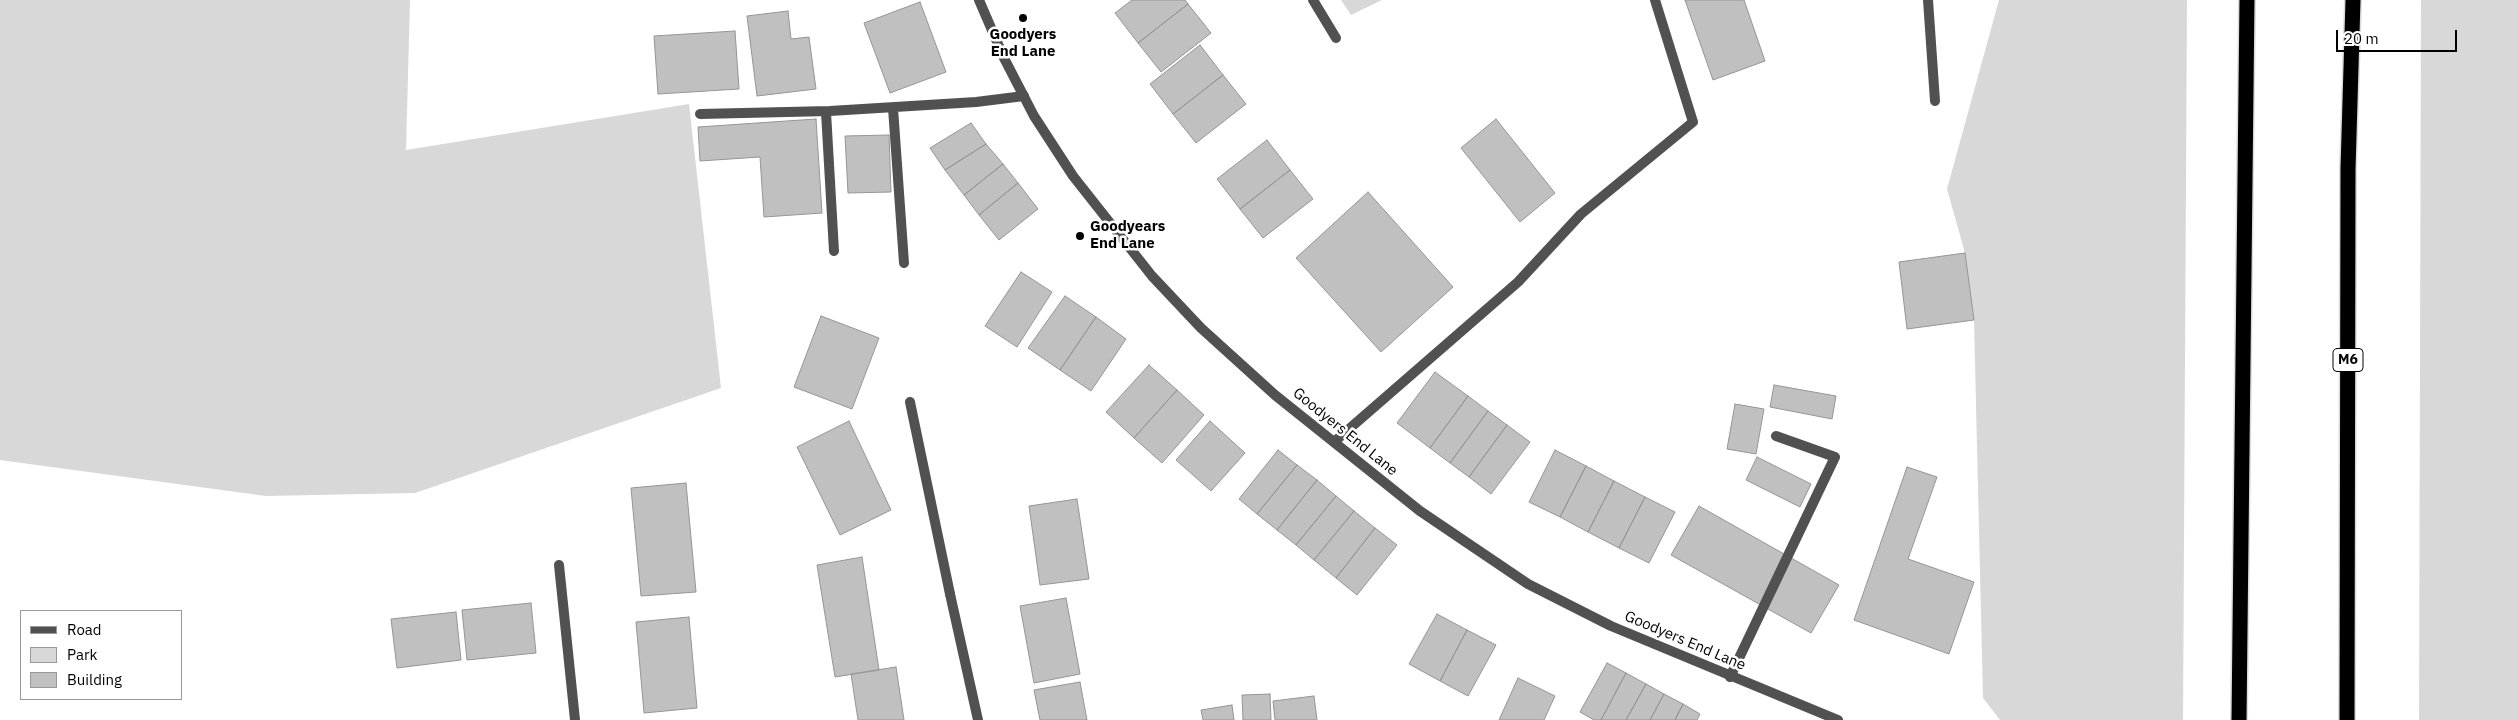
<!DOCTYPE html>
<style>
body{margin:0}
#map{position:relative;width:2518px;height:720px;overflow:hidden;background:#fff;font-family:"IBM Plex Sans",sans-serif}
canvas{display:block}
.legend{position:absolute;left:20px;top:610px;width:162px;height:90px;box-sizing:border-box;background:#fff;border:1px solid #999;margin:0;padding:6px 9px;list-style:none;font-size:15px;color:#000}
.legend li{display:flex;align-items:center;gap:10px;height:25px}
.legend b{width:25px;border:1px solid #999}
.scale{position:absolute;left:2336px;top:30px;width:121px;height:22px;box-sizing:border-box;border:2px solid #000;border-top:0;padding-left:6px;font-size:15px;line-height:18px;white-space:nowrap;color:#000;-webkit-text-stroke:4px #fff;paint-order:stroke}
</style>
<div id="map">
<canvas width="2518" height="720"></canvas>
<ul class="legend">
<li><b style="height:6px;background:#515151"></b>Road</li>
<li><b style="height:14px;background:#d8d8d8"></b>Park</li>
<li><b style="height:14px;background:#c0c0c0"></b>Building</li>
</ul>
<div class="scale">20 m</div>
</div>
<script>
const ctx = document.querySelector('canvas').getContext('2d');
ctx.lineJoin = 'round';
function paint(path, color) { ctx.fillStyle = color; ctx.fill(path, 'evenodd'); }
const shape = rows => new Path2D(rows.map(r => 'M' + r).join(''));
function strokePath(path, color, width, dash) { ctx.strokeStyle = color; ctx.lineWidth = width; ctx.lineCap = dash ? 'butt' : 'round'; ctx.setLineDash(dash || []); ctx.stroke(path); }
function label(font, color, halo, rows, align = 'center') {
  ctx.font = font + ' "IBM Plex Sans",sans-serif'; ctx.lineWidth = 5; ctx.setLineDash([]); ctx.textBaseline = 'middle'; ctx.strokeStyle = halo; ctx.fillStyle = color; for (const [text, x, y, turn = 0] of rows) {
    ctx.save(); ctx.translate(x, y); ctx.rotate((+turn || 0) * Math.PI / 180); ctx.textAlign = isNaN(turn) ? turn : align; if (halo) ctx.strokeText(text, 0, 0); ctx.fillText(text, 0, 0); ctx.restore();
  }
}
paint(shape([
 [0,0,410,0,406,150,689,104,721,388,415,493,266,496,0,460],
 [1341,0,1382,0,1351,15],
 [1999,0,2187,0,2183,720,2000,720,1983,698,1974,320,1965,253,1947,189],
 [2421,0,2518,0,2518,720,2419,720]
]), '#d8d8d8');
const building = shape([
 [1132,0,1185,0,1188,4,1138,43,1115,13,1132,0],
 [1685,0,1744,0,1765,61,1713,80,1685,0],
 [920,2,946,72,890,93,864,23,920,2],
 [1188,4,1211,33,1161,72,1138,43,1188,4],
 [788,11,791,39,809,37,816,89,757,96,747,16,788,11],
 [735,31,739,89,658,94,654,36,735,31],
 [1200,45,1223,75,1173,114,1150,84,1200,45],
 [1223,75,1246,104,1196,143,1173,114,1223,75],
 [816,119,822,213,764,217,760,157,700,161,698,127,816,119],
 [1496,119,1555,193,1520,222,1461,148,1496,119],
 [971,123,986,144,945,170,930,148,971,123],
 [889,135,891,192,848,193,845,136,889,135],
 [1267,140,1290,170,1240,209,1217,179,1267,140],
 [986,144,1003,164,964,195,945,170,986,144],
 [1003,164,1018,183,979,215,964,195,1003,164],
 [1290,170,1313,199,1263,238,1240,209,1290,170],
 [1018,183,1038,209,999,240,979,215,1018,183],
 [1368,192,1453,287,1381,352,1296,258,1368,192],
 [1965,253,1974,320,1907,329,1899,262,1965,253],
 [1021,272,1052,292,1017,347,985,326,1021,272],
 [1065,296,1096,317,1060,370,1028,348,1065,296],
 [821,316,879,338,852,409,794,387,821,316],
 [1096,317,1126,339,1091,391,1060,370,1096,317],
 [1149,365,1177,390,1134,438,1106,412,1149,365],
 [1435,372,1468,396,1430,448,1397,423,1435,372],
 [1774,385,1836,396,1832,419,1770,407,1774,385],
 [1177,390,1204,415,1162,463,1134,438,1177,390],
 [1468,396,1488,411,1450,463,1430,448,1468,396],
 [1735,404,1764,409,1756,454,1727,449,1735,404],
 [1488,411,1507,425,1469,477,1450,463,1488,411],
 [849,421,891,510,840,535,797,447,849,421],
 [1210,421,1245,453,1211,491,1176,460,1210,421],
 [1507,425,1530,442,1491,494,1469,477,1507,425],
 [1278,450,1297,465,1257,514,1239,499,1278,450],
 [1555,450,1586,466,1560,517,1529,502,1555,450],
 [1757,457,1811,484,1800,507,1746,480,1757,457],
 [1297,465,1317,480,1277,530,1257,514,1297,465],
 [1586,466,1614,481,1588,532,1560,517,1586,466],
 [1907,467,1937,477,1908,559,1974,582,1949,654,1854,620,1907,467],
 [1317,480,1336,496,1296,545,1277,530,1317,480],
 [1614,481,1645,497,1619,548,1588,532,1614,481],
 [686,483,696,592,641,596,631,488,686,483],
 [1336,496,1354,511,1314,560,1296,545,1336,496],
 [1645,497,1675,512,1649,563,1619,548,1645,497],
 [1077,499,1089,579,1040,585,1029,506,1077,499],
 [1699,506,1839,585,1811,633,1671,555,1699,506],
 [1354,511,1375,528,1336,578,1314,560,1354,511],
 [1375,528,1397,545,1357,595,1336,578,1375,528],
 [862,557,879,670,835,677,817,565,862,557],
 [1066,598,1080,674,1034,683,1020,606,1066,598],
 [531,603,536,653,467,660,462,610,531,603],
 [456,612,461,660,397,668,391,619,456,612],
 [1437,614,1467,630,1440,681,1409,664,1437,614],
 [689,617,697,708,644,713,636,622,689,617],
 [1467,630,1496,645,1468,696,1440,681,1467,630],
 [1607,663,1626,673,1601,720,1594,720,1580,712,1607,663],
 [896,667,904,720,858,720,851,674,896,667],
 [1626,673,1646,684,1626,720,1601,720,1626,673],
 [1518,678,1555,696,1544,720,1499,720,1518,678],
 [1080,682,1087,720,1040,720,1034,690,1080,682],
 [1646,684,1664,694,1650,720,1626,720,1646,684],
 [1270,694,1271,720,1243,720,1242,695,1270,694],
 [1664,694,1683,704,1675,720,1650,720,1664,694],
 [1314,696,1317,720,1275,720,1273,701,1314,696],
 [1683,704,1700,714,1697,720,1675,720,1683,704],
 [1232,705,1234,720,1203,720,1201,710,1232,705]
]);
paint(building, '#c0c0c0');
strokePath(building, '#959595', 1);
const motorway = shape([
 [2239,720,2247,0],
 [2347,720,2348,169,2353,0]
]);
strokePath(motorway, '#dbdbdb', 18);
strokePath(shape([
 [1313,0,1336,38],
 [1928,0,1935,101],
 [893,108,904,263],
 [826,112,834,251],
 [700,114,830,111,976,102,1024,96],
 [910,402,950,594],
 [1334,442,1518,282,1581,214,1693,122,1655,0],
 [1730,677,1835,457,1776,436]
]), '#515151', 10);
strokePath(shape([
 [559,565,575,720],
 [950,594,978,720]
]), '#515151', 10);
strokePath(shape([
 [979,0,1004,58,1034,116,1073,176,1152,276,1201,328,1275,395,1420,511,1528,584,1611,626,1838,720]
]), '#515151', 10);
strokePath(motorway, '#000', 15);
for (const [x, y, r, color] of [
 [1023,18,5,"#000"],
 [1080,236,5,"#000"]
]) { const dot = new Path2D(); dot.arc(x, y, r, 0, 2 * Math.PI); ctx.fillStyle = color; ctx.fill(dot); strokePath(dot, '#fff', 2); }
for (const [x, y, w] of [
 [2348,360,30]
]) { const box = new Path2D(); box.roundRect(x - w / 2, y - 11.5, w, 23, 4); ctx.fillStyle = '#fff'; ctx.fill(box); strokePath(box, '#000', 1); }
label('bold 14px', '#000', null, [
 ["M6",2348,360]
]);
label('bold 15px', '#000', '#fff', [
 ["Goodyers",1023,35],
 ["End Lane",1023,52],
 ["Goodyears",1090,227,"left"],
 ["End Lane",1090,244,"left"]
]);
label('15px', '#000', '#fff', [
 ["Goodyers End Lane",1345,432,39],
 ["Goodyers End Lane",1685,641,23]
]);
</script>
